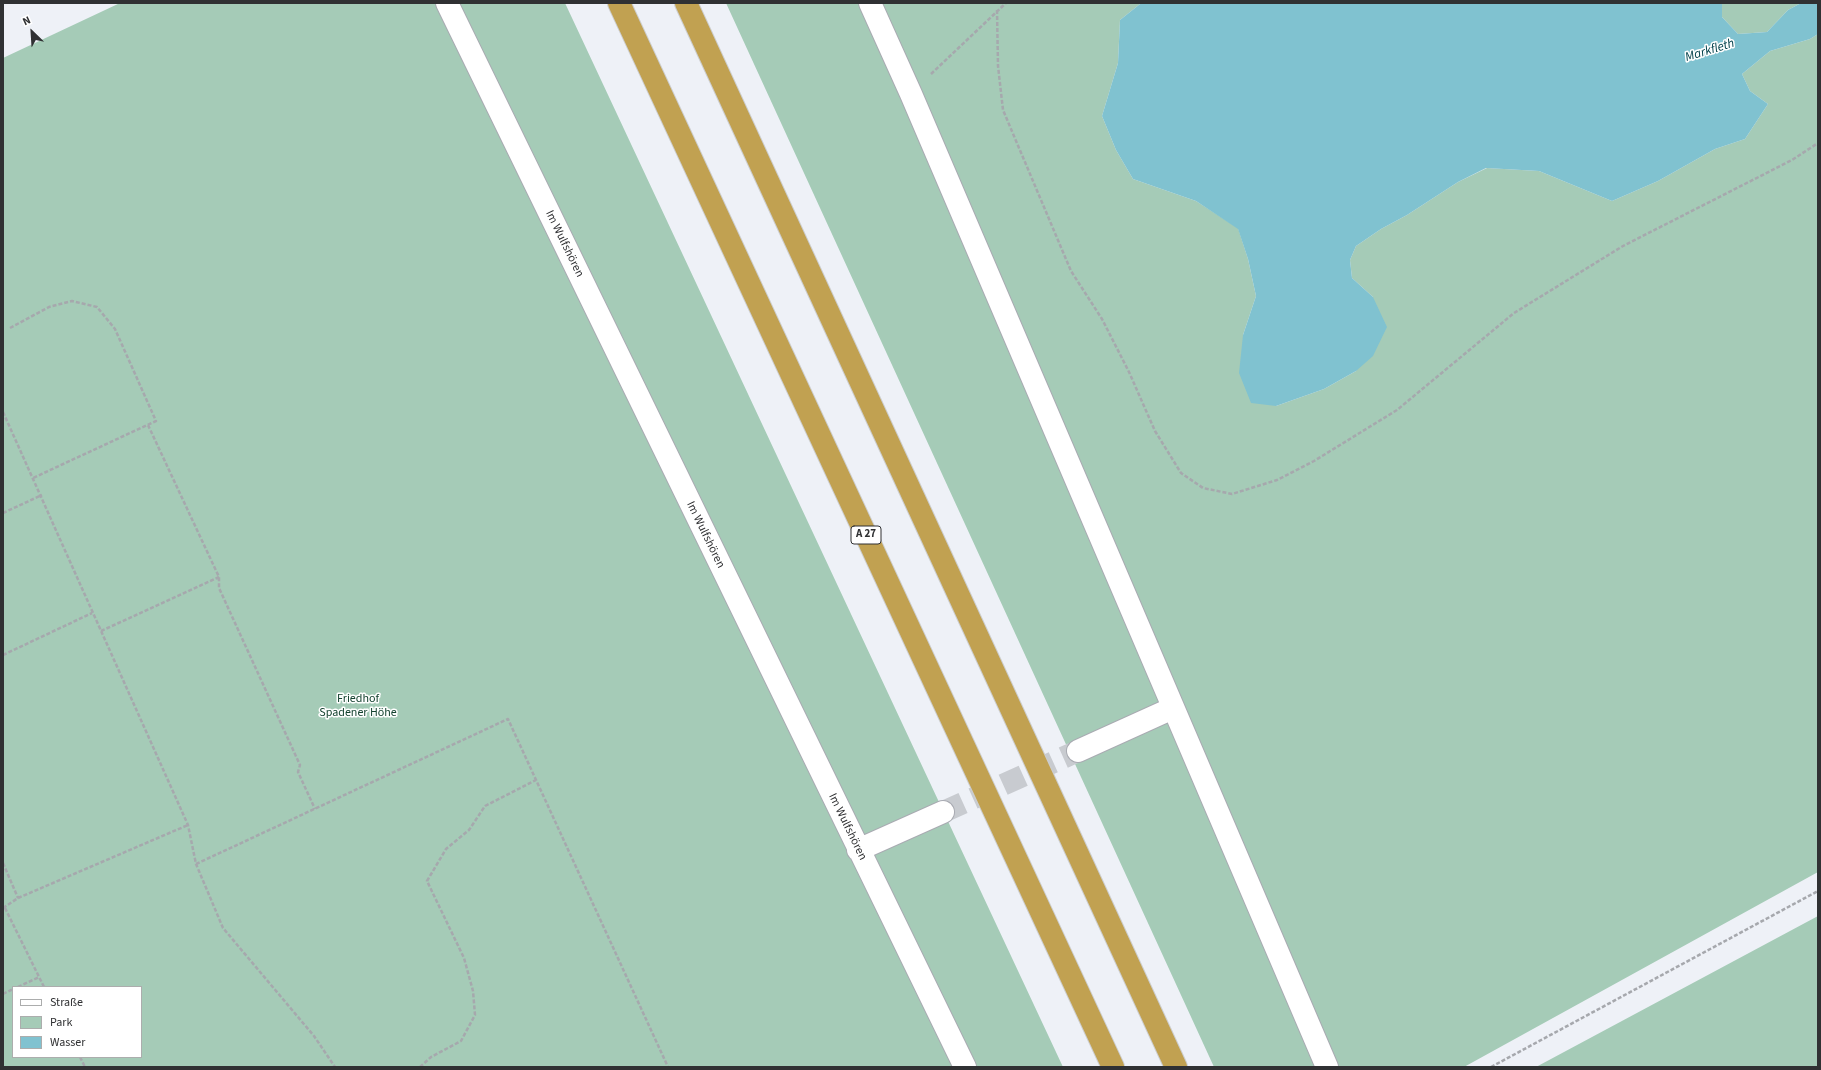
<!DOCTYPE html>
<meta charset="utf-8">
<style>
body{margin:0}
#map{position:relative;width:1821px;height:1070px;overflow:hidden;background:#eef1f7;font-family:"Source Sans 3",sans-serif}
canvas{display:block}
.frame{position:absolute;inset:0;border:4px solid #303133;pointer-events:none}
.legend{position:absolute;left:12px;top:986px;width:130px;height:72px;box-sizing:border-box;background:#fff;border:1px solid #acadad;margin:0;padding:5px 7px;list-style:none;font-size:12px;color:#303133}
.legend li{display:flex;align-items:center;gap:8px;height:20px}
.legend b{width:20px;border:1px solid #acadad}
.north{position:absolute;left:12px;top:12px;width:40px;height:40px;-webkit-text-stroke:3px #fff;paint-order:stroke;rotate:335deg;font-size:11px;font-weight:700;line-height:16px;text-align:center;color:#303133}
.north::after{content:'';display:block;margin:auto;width:14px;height:18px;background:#303133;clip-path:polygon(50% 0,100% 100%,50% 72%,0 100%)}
</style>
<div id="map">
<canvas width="1821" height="1070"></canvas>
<div class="frame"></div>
<ul class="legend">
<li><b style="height:5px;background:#fff"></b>Straße</li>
<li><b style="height:11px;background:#a5cbb7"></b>Park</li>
<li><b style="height:11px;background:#80c2d0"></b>Wasser</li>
</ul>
<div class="north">N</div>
</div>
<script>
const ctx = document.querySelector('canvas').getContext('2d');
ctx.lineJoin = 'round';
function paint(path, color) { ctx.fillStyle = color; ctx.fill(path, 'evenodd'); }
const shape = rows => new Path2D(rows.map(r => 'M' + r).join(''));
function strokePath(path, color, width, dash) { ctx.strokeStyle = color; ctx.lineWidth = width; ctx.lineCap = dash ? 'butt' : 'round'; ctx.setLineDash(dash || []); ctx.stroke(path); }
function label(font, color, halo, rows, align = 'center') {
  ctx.font = font + ' "Source Sans 3",sans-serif'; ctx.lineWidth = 3; ctx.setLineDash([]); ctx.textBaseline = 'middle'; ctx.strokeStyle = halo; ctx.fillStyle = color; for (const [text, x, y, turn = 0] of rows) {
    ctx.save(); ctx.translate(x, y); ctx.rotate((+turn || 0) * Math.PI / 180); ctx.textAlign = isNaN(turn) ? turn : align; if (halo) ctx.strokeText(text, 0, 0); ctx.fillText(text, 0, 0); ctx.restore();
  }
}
paint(shape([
 [120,3,565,3,1063,1067,3,1067,3,58],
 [13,987,141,987,141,1057,13,1057],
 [726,3,1150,3,1140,4,1120,20,1118,63,1102,116,1116,150,1133,179,1196,201,1238,228,1248,259,1256,296,1243,335,1276,406,1324,389,1356,371,1373,297,1352,278,1350,260,1356,246,1381,229,1407,215,1458,182,1487,168,1539,171,1612,201,1658,181,1715,149,1745,139,1768,104,1750,91,1742,74,1770,51,1810,39,1818,34,1818,872,1464,1067,1214,1067],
 [1722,3,1801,3,1788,10,1767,32,1738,34,1722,17],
 [1818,916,1818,1067,1536,1067]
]), '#a5cbb7');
paint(shape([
 [1150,3,1722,3,1722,17,1738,34,1767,32,1788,10,1801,3,1818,3,1818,34,1810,39,1770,51,1742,74,1750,91,1768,104,1745,139,1715,149,1658,181,1612,201,1539,171,1486,168,1458,182,1407,215,1381,229,1356,246,1350,260,1352,278,1373,297,1387,327,1373,356,1356,371,1324,389,1276,406,1251,403,1239,373,1243,335,1256,296,1248,259,1238,229,1196,201,1133,179,1116,150,1102,116,1118,63,1120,20,1140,4]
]), '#80c2d0');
strokePath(shape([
 [943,812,1078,751]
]), '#c8cbd0', 22, [22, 11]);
const minor = shape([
 [447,3,965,1067],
 [870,3,911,94,1327,1067],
 [1078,751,1173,708],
 [858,850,943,812]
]);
const highway = shape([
 [619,3,1113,1067],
 [686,3,1176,1067]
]);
strokePath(minor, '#a9abb2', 24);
strokePath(highway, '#cdcece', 24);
strokePath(shape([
 [997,10,998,66,1003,110,1071,271,1102,319,1129,372,1155,431,1181,473,1203,488,1232,494,1277,480,1314,461,1397,410,1514,313,1623,246,1792,160,1818,143],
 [931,74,1006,3],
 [10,328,49,307,72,301,97,307,115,329,156,421,33,478],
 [3,412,188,825,196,864,223,928,314,1036,335,1067],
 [148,425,219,577,219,588,300,765,298,772,315,809],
 [3,513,42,495],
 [101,631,219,577],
 [3,655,92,613],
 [3,863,18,898],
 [196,864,508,719,668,1067],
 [3,908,18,898,188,825],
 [5,908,44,987],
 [18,987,39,977],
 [3,994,13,989],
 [80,1057,85,1067],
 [420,1067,431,1057,461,1041,475,1015,473,991,464,958,427,881,446,849,469,830,485,806,536,780],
 [1491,1067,1818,891]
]), '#a6a8ad', 2.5, [4, 2]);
strokePath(minor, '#fff', 22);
strokePath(highway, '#c1a151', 22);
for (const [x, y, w] of [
 [866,535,30]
]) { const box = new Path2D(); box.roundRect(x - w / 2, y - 9, w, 18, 3); ctx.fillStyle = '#fff'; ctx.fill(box); strokePath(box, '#303133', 1); }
label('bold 11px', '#303133', null, [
 ["A 27",866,535]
]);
label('12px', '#303133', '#fff', [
 ["Im Wulfshören",564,244,64],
 ["Im Wulfshören",705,535,64],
 ["Im Wulfshören",847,827,64]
]);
label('12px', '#14422f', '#fff', [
 ["Friedhof",358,699],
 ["Spadener Höhe",358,713]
]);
label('italic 13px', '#00404a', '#fff', [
 ["Markfleth",1710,51,-17]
]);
</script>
